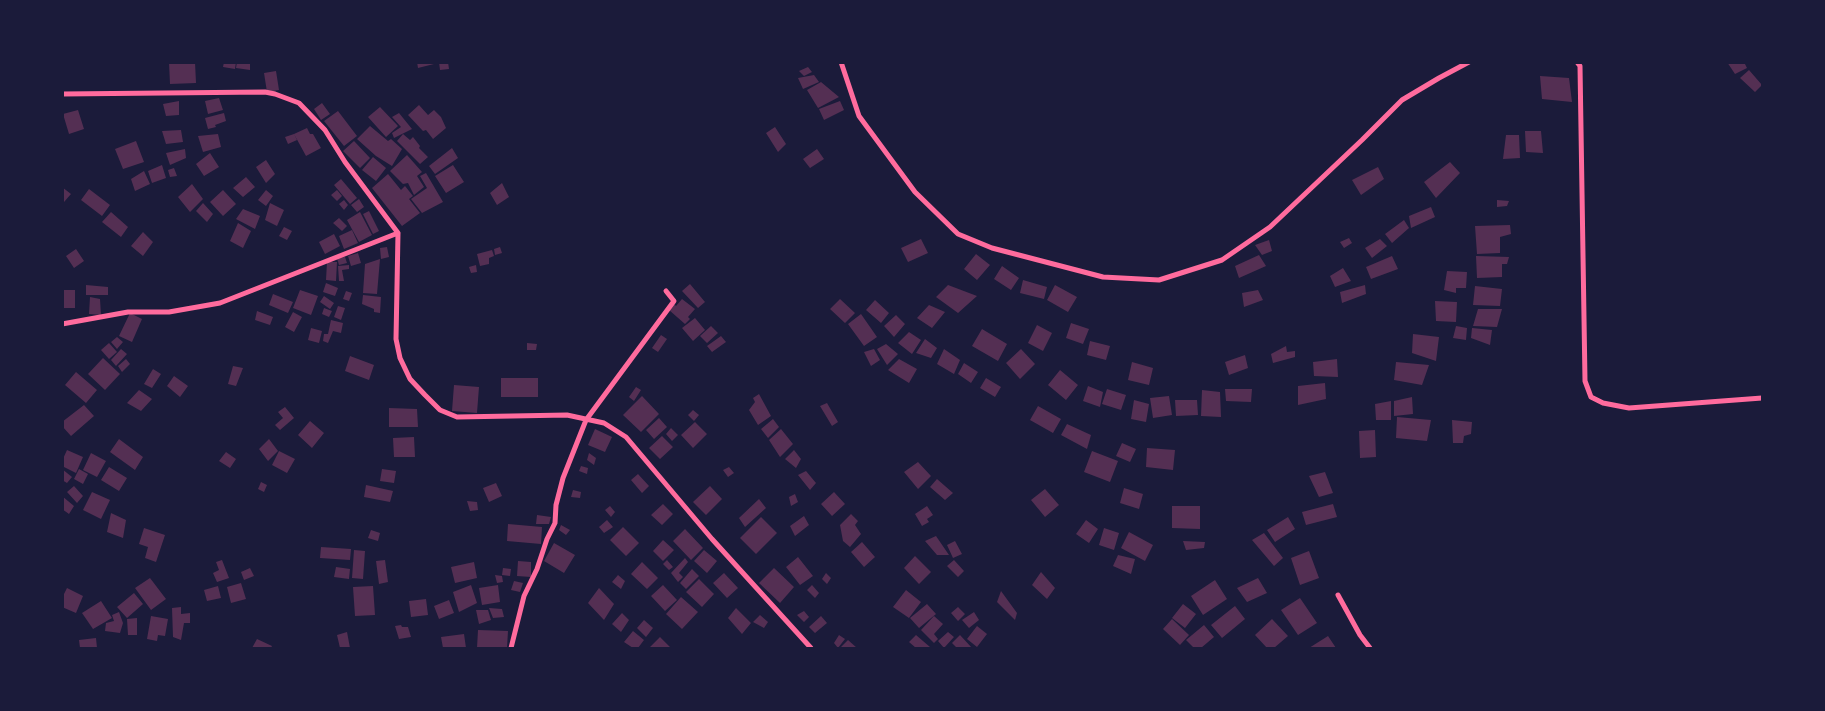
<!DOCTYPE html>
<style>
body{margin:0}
#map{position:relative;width:1825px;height:711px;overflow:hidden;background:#1b1b3a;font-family:"Varela Round",sans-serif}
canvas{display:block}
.frame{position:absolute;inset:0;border:64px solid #1b1b3a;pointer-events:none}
</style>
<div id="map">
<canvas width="1825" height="711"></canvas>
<div class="frame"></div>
</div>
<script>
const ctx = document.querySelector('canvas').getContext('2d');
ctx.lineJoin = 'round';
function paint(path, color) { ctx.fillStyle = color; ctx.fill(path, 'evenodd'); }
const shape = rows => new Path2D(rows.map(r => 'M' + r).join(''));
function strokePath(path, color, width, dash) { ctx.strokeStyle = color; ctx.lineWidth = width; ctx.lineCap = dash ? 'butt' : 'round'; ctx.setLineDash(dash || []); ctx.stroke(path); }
paint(shape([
 [169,62,195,62,196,83,170,84],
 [224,62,236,62,235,69,223,67],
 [237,62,250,62,250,70,236,68],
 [417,62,433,62,434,64,418,68],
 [439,62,448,62,449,69,440,70],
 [1727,62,1744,62,1747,68,1735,74],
 [808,67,812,72,804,76,799,71],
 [1749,70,1762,85,1755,92,1740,78],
 [276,71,279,90,267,92,264,73],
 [814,75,819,82,803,89,798,78],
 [1540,76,1569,78,1572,102,1542,99],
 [821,82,839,97,818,108,807,90],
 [219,98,223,110,208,114,205,101],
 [179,101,179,115,166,116,163,104],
 [840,101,844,110,824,120,819,109],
 [322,103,330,114,321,120,314,109],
 [419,105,428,115,434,110,441,117,446,128,433,139,426,130,423,131,408,115],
 [380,107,398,126,386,137,368,117],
 [78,110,84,129,69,134,63,114],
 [338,111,357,136,344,146,324,121],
 [224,113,226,121,215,125,216,127,208,129,205,118],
 [399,113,412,129,394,138,392,133,401,127,392,117],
 [370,126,388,141,391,139,402,149,392,166,376,156,357,139],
 [775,127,786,144,778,152,766,133],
 [307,128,310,134,313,134,321,148,306,156,294,134],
 [181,130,183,142,166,144,162,131],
 [1525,131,1541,131,1543,153,1526,152],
 [218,134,221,147,203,152,198,136],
 [294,134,297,140,288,144,285,137],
 [403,134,410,140,413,137,420,146,419,148,428,157,420,164,397,141],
 [1506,135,1519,135,1520,158,1503,159],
 [136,141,144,162,123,169,115,149],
 [354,141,370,158,360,168,343,151],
 [452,148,458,158,435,174,429,166],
 [185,149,186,158,170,165,166,153],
 [817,149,824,159,810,168,803,159],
 [210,153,219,167,204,176,196,164],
 [407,155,422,172,417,176,424,187,414,195,408,183,403,184,390,171],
 [373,157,386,168,376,181,362,170],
 [266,160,275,174,266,183,256,167],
 [1450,162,1460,173,1436,198,1424,182],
 [162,165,166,178,152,183,148,171],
 [453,165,464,182,446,193,435,176],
 [1378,167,1384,179,1361,195,1352,180],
 [174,168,177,176,170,177,168,170],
 [144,171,150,184,135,191,131,179],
 [426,173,443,202,422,213,411,199,427,188,420,176],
 [388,174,401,190,405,186,413,196,409,199,420,213,402,226,372,188],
 [246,177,255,187,243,197,233,188],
 [341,179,357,198,350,204,334,185],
 [502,183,509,197,497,205,490,193],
 [192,184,203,199,190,212,178,197],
 [62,187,71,194,64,202,62,201],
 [89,189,110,205,102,216,81,200],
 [223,190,236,204,223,216,210,202],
 [266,190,273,196,266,206,258,200],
 [337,190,342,196,337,201,331,195],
 [359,199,364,207,357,212,351,205],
 [344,200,348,205,344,210,339,204],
 [1497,200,1509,201,1507,206,1497,207],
 [203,203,213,214,207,222,196,211],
 [270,203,284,210,277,226,265,220],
 [1431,207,1435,217,1411,228,1409,216],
 [243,209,260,216,255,229,236,219],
 [369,211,379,231,373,234,363,214],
 [111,212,128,227,121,237,102,222],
 [360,212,372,235,359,242,347,220],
 [339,218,347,226,342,231,333,223],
 [1404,220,1409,228,1392,243,1385,234],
 [238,223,251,231,243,248,230,241],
 [1510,225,1511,234,1500,237,1500,253,1477,254,1475,226],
 [284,227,292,231,287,240,279,236],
 [352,230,358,243,344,249,339,236],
 [143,232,153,242,143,256,131,246],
 [334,234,340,246,325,254,319,242],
 [1349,238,1352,243,1344,248,1340,242],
 [921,239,928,253,908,262,901,248],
 [1380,239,1387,246,1372,258,1365,248],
 [1269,240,1272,251,1262,255,1255,245],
 [387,247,389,257,381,259,380,248],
 [500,247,502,253,495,255,494,249],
 [76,249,84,261,74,268,66,256],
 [492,250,494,256,489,258,489,264,480,266,477,254],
 [358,253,361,263,351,266,348,256],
 [976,254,990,265,977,280,964,269],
 [1259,255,1266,266,1239,278,1235,266],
 [1392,256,1398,269,1371,279,1366,267],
 [1476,256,1509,257,1507,264,1502,264,1502,277,1477,278],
 [345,257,347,263,339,265,337,258],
 [380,259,377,294,363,293,365,264],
 [327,262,337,262,336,281,326,280],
 [349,265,349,269,342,270,344,281,339,281,338,266],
 [476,265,477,272,471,273,469,267],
 [1002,266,1019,278,1011,290,994,279],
 [1343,268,1351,281,1335,287,1330,276],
 [1447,271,1467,272,1466,288,1456,288,1456,293,1444,290],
 [1023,280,1047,287,1044,299,1020,293],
 [326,283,338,288,335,296,323,292],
 [690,284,705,302,698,308,682,291],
 [86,285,108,287,108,295,86,295],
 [948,285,977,296,958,313,936,297],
 [1055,285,1077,297,1068,312,1047,300],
 [1365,285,1366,294,1342,303,1340,292],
 [1475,286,1502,289,1500,306,1473,305],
 [63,290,75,290,75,308,63,308],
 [300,290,318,296,311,315,293,308],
 [1258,290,1263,300,1244,307,1242,293],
 [346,291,352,293,349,301,343,299],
 [273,294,293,302,288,313,269,305],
 [363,295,381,297,380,313,374,312,374,309,362,304],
 [324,296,334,303,330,309,320,302],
 [90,297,100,299,101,315,89,314],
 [682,299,695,309,688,317,690,319,685,324,669,310,674,304,676,306],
 [840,299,855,313,845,323,830,309],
 [875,300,889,313,881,323,866,310],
 [1435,301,1457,302,1456,322,1436,321],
 [929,305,945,312,932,328,917,318],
 [338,306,345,308,341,320,334,317],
 [324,308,332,311,329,317,322,314],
 [1478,309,1502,309,1497,327,1473,326],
 [257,311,273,317,270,325,255,320],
 [293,312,302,317,294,332,285,327],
 [130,313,142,319,132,342,119,336],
 [861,314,877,337,864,346,848,324],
 [896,315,905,324,894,337,884,326],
 [695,318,705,330,693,341,682,328],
 [331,320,343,323,341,333,333,331,328,343,323,341,324,334,328,334],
 [1071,323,1089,329,1083,344,1066,338],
 [1037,325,1052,333,1043,351,1028,343],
 [711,326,718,333,707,343,700,336],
 [1456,326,1467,328,1466,340,1453,338],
 [311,328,322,331,319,343,308,340],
 [1472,328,1492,330,1490,345,1471,338],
 [982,329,1007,344,998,361,972,346],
 [909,332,921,340,912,354,898,343],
 [1413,334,1439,337,1436,361,1412,353],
 [661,335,667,339,658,352,652,348],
 [721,336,726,342,712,352,707,346],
 [117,337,123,342,117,349,111,342],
 [925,339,937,348,931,358,916,353],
 [1090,341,1110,346,1106,360,1087,355],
 [109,343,117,352,109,359,101,350],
 [527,343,537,344,536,350,527,350],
 [886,344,898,354,887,365,877,349],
 [1286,346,1287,352,1295,351,1295,357,1273,363,1271,354],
 [121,349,127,354,116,366,111,360],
 [874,349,880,360,871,366,864,352],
 [944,349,960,360,954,374,937,364],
 [1021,349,1035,364,1020,379,1006,363],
 [1245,355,1248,368,1229,375,1225,362],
 [350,356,374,365,369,380,345,371],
 [103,358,120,374,105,390,88,374],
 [126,359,130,364,122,372,118,366],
 [899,359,917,369,909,383,888,370],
 [1337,359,1338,377,1314,376,1313,362],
 [1132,362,1153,368,1149,385,1128,380],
 [1396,362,1429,365,1422,385,1394,380],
 [964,363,978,372,971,383,958,374],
 [233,366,243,368,236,386,228,384],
 [153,369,161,374,152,388,144,384],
 [1060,370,1078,385,1066,400,1048,385],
 [76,372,97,390,86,403,65,385],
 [174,376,188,386,180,397,167,386],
 [501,378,538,378,538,397,501,397],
 [986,378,1001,387,995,397,980,388],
 [1325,383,1326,399,1298,405,1298,386],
 [454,385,479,387,477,413,452,411],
 [1088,386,1103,392,1100,407,1083,401],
 [636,387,641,390,634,401,629,397],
 [1107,389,1126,395,1121,410,1102,404],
 [1225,389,1252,389,1251,402,1226,401],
 [139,390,152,399,141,411,127,403],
 [1202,390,1220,392,1221,417,1201,416],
 [759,394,771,416,758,425,749,410,755,402,753,398],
 [642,396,659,414,641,432,623,415],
 [1169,396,1172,415,1153,418,1150,398],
 [1412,397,1413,414,1394,416,1394,401],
 [1134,400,1149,404,1146,422,1131,419],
 [1175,400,1197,400,1198,415,1176,416],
 [1391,401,1391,420,1376,420,1375,404],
 [827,403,838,422,832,426,820,406],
 [84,405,94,416,71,436,62,426,62,422],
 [1038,406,1061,419,1053,433,1030,420],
 [285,407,294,418,280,430,275,425,283,418,278,412],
 [389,408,417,409,418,427,389,427],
 [693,410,699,415,694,421,688,415],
 [1397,417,1431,420,1427,441,1396,438],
 [659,418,667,427,654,439,646,430],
 [773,419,779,427,768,438,761,429],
 [1452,420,1472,422,1471,434,1464,436,1463,443,1453,443],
 [310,421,324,433,312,448,298,435],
 [695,422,707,434,693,448,681,435],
 [1067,424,1091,435,1087,449,1061,435],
 [671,428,678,435,672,441,666,434],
 [595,429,612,437,605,452,588,445],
 [781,429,793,444,780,457,769,440],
 [1375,430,1376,457,1360,458,1359,431],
 [662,436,673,447,660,459,649,448],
 [414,437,415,457,394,457,393,438],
 [119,439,143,457,135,470,110,452],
 [269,439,278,451,268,461,259,449],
 [1122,443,1136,449,1130,462,1116,456],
 [1147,448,1175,450,1173,470,1146,467],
 [67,450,83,457,76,473,62,466,62,461],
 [794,450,801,459,796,468,785,459],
 [279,451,295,459,287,473,272,465],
 [1092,451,1118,461,1110,482,1084,472],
 [226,452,236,459,230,468,219,461],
 [91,453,106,461,97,477,83,470],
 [589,453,596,458,594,465,587,460],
 [918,462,931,476,918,489,904,472],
 [581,466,588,468,587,474,579,471],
 [109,467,127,478,119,491,101,480],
 [729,467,734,473,728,477,723,470],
 [62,469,72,477,67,483,62,480],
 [79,469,88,474,83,484,74,479],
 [382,469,396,471,394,483,380,481],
 [806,471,816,483,810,490,798,475],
 [1325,472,1333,493,1319,497,1309,476],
 [638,474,649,486,642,493,631,480],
 [937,479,953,493,945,500,930,487],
 [261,482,267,485,264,492,258,489],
 [496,483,502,496,489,502,483,488],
 [366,485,393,491,390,502,364,497],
 [74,486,83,496,77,503,67,492],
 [710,486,722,499,706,515,693,502],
 [1124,488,1143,494,1139,509,1120,503],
 [1045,489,1059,505,1045,517,1031,500],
 [573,490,581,492,580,498,571,497],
 [92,492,110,500,101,519,83,510],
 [834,492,845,504,832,516,821,504],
 [795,494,798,502,791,506,789,497],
 [62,496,74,506,69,514,62,509],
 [759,499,766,508,745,527,739,518],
 [467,501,477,502,478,510,470,511],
 [663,504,673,514,662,525,651,515],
 [1333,504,1337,517,1306,525,1302,512],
 [610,506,615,512,611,517,605,510],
 [927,506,933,515,927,519,929,522,922,526,915,514],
 [1172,506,1200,506,1200,529,1172,528],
 [111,513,126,520,123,538,107,532],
 [851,514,858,521,855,525,861,534,850,547,843,541,840,525],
 [537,515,551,517,549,524,536,524],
 [804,516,809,525,795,536,790,526],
 [761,517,777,533,756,554,740,538],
 [1288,517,1295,529,1275,542,1267,530],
 [607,520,613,527,604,533,599,527],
 [1086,520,1098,529,1089,543,1076,534],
 [508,524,542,527,541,544,507,541],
 [561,525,570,530,566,535,559,530],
 [623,527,639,543,626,556,610,540],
 [144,528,165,535,156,562,145,558,148,547,139,544],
 [1104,528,1119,533,1114,550,1099,545],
 [685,529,703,548,691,560,673,541],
 [371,530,380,533,378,541,368,538],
 [1129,532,1153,545,1145,561,1121,548],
 [1264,533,1283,558,1274,566,1252,540],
 [936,536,949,555,937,555,925,541],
 [663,540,674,550,663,561,653,551],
 [955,541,962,554,953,558,947,545],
 [1183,541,1205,542,1204,548,1186,550],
 [862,542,875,557,864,567,851,552],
 [554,543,575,555,564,573,544,561],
 [321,547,351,549,350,560,320,558],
 [354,550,365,551,363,579,352,578],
 [704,550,717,561,707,573,694,561],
 [1309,551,1319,578,1300,585,1291,558],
 [1118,555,1135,559,1131,574,1113,566],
 [915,556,931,572,919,584,904,568],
 [798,557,813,576,800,585,786,567],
 [685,558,688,562,679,573,683,577,678,582,671,573],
 [222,560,229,578,217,582,213,573,219,570,216,562],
 [385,560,388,582,379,584,376,561],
 [667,560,673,567,669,570,663,564],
 [954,560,964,571,958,577,947,566],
 [518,561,531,562,531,577,517,576],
 [474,562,477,578,455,583,451,567],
 [642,562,658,578,647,589,631,574],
 [336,567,350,569,349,579,334,577],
 [250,568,254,576,244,580,241,572],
 [503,568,511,569,510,576,502,575],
 [774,568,794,587,780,603,759,583],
 [692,569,699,576,686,589,680,583],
 [1041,572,1055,588,1047,599,1032,585],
 [724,573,738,588,727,598,713,583],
 [826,573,831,578,827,584,822,579],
 [495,575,502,576,503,582,497,583],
 [618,575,625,581,621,589,612,582],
 [150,578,166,599,151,610,135,588],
 [1258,578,1267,593,1247,602,1237,588],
 [699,579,714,594,702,607,686,592],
 [1215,580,1227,599,1203,615,1191,596],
 [514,581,523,583,520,592,511,590],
 [241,583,246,599,231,603,227,587],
 [471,585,477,603,459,612,453,592],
 [498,585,500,602,482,605,479,588],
 [663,585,677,600,665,611,651,596],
 [812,585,819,593,815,598,807,590],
 [218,586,221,598,207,601,204,590],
 [373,586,375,615,355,616,353,587],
 [67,588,83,596,76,613,62,607,62,598],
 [599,588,614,604,604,620,588,603],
 [906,590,921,602,909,618,893,607],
 [1001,591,1017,613,1015,620,997,602],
 [134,593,143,604,127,618,117,607],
 [681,597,698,612,682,629,666,614],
 [1300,598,1317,623,1298,635,1281,610],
 [426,599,428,615,411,617,409,601],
 [449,600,454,613,439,619,434,606],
 [101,601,112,618,93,629,82,613],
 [927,604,936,614,919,628,910,618],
 [1183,604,1196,614,1185,628,1172,618],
 [1235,606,1245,619,1222,638,1211,625],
 [181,607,181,614,190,613,190,623,184,623,181,640,173,637,172,608],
 [958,607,965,614,958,621,951,613],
 [489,608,502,609,504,617,493,618],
 [736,608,751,623,742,634,728,618],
 [476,610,488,610,491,620,479,624],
 [804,611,809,617,804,622,797,615],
 [119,612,123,623,120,633,105,631,106,623,114,621,112,615],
 [974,612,979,620,969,628,962,620],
 [622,613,629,620,621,632,612,624],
 [760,615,768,622,764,628,753,622],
 [151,616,168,619,165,636,158,635,157,641,147,639],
 [821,616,827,623,815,633,809,627],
 [934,616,943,624,934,634,938,639,934,643,921,630],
 [137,618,137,635,128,635,127,619],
 [1172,619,1189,635,1180,645,1163,629],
 [1272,619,1288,636,1274,648,1267,648,1255,635],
 [644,620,653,628,646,637,637,628],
 [401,625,402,627,408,627,411,637,399,639,395,626],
 [1204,625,1214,637,1201,648,1194,648,1186,640],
 [977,626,987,634,977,647,967,639],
 [478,630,508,631,507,648,477,648],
 [633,631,644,640,638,648,633,648,624,642],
 [347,632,350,648,340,648,337,635],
 [948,632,954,637,944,648,938,641],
 [464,634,466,648,443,648,441,637],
 [839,635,845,639,838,648,834,643],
 [916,635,930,647,929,648,916,648,909,642],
 [960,635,972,648,957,648,952,643],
 [1328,636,1336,648,1309,648],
 [660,637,671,648,649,648],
 [96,638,97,648,80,648,79,640],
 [257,639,272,646,271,648,252,648],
 [848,640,857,648,840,648]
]), '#542f53');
strokePath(shape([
 [841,62,859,116,915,192,958,234,992,248,1103,277,1159,280,1222,260,1270,227,1362,140,1402,100,1439,78,1469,62],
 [1577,62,1580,66,1585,381,1591,397,1603,403,1629,408,1762,398],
 [62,94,265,92,275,94,299,103,325,130,345,162,398,233,396,339,400,358,410,379,425,395,440,410,457,417,567,415,604,423,626,437,712,539,811,648],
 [62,324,128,312,169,312,220,303,398,233],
 [1338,595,1360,635,1370,648],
 [511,648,524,596,537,569,547,539,555,523,556,505,563,478,586,420,674,301,666,291]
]), '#ff6b9d', 5);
</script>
